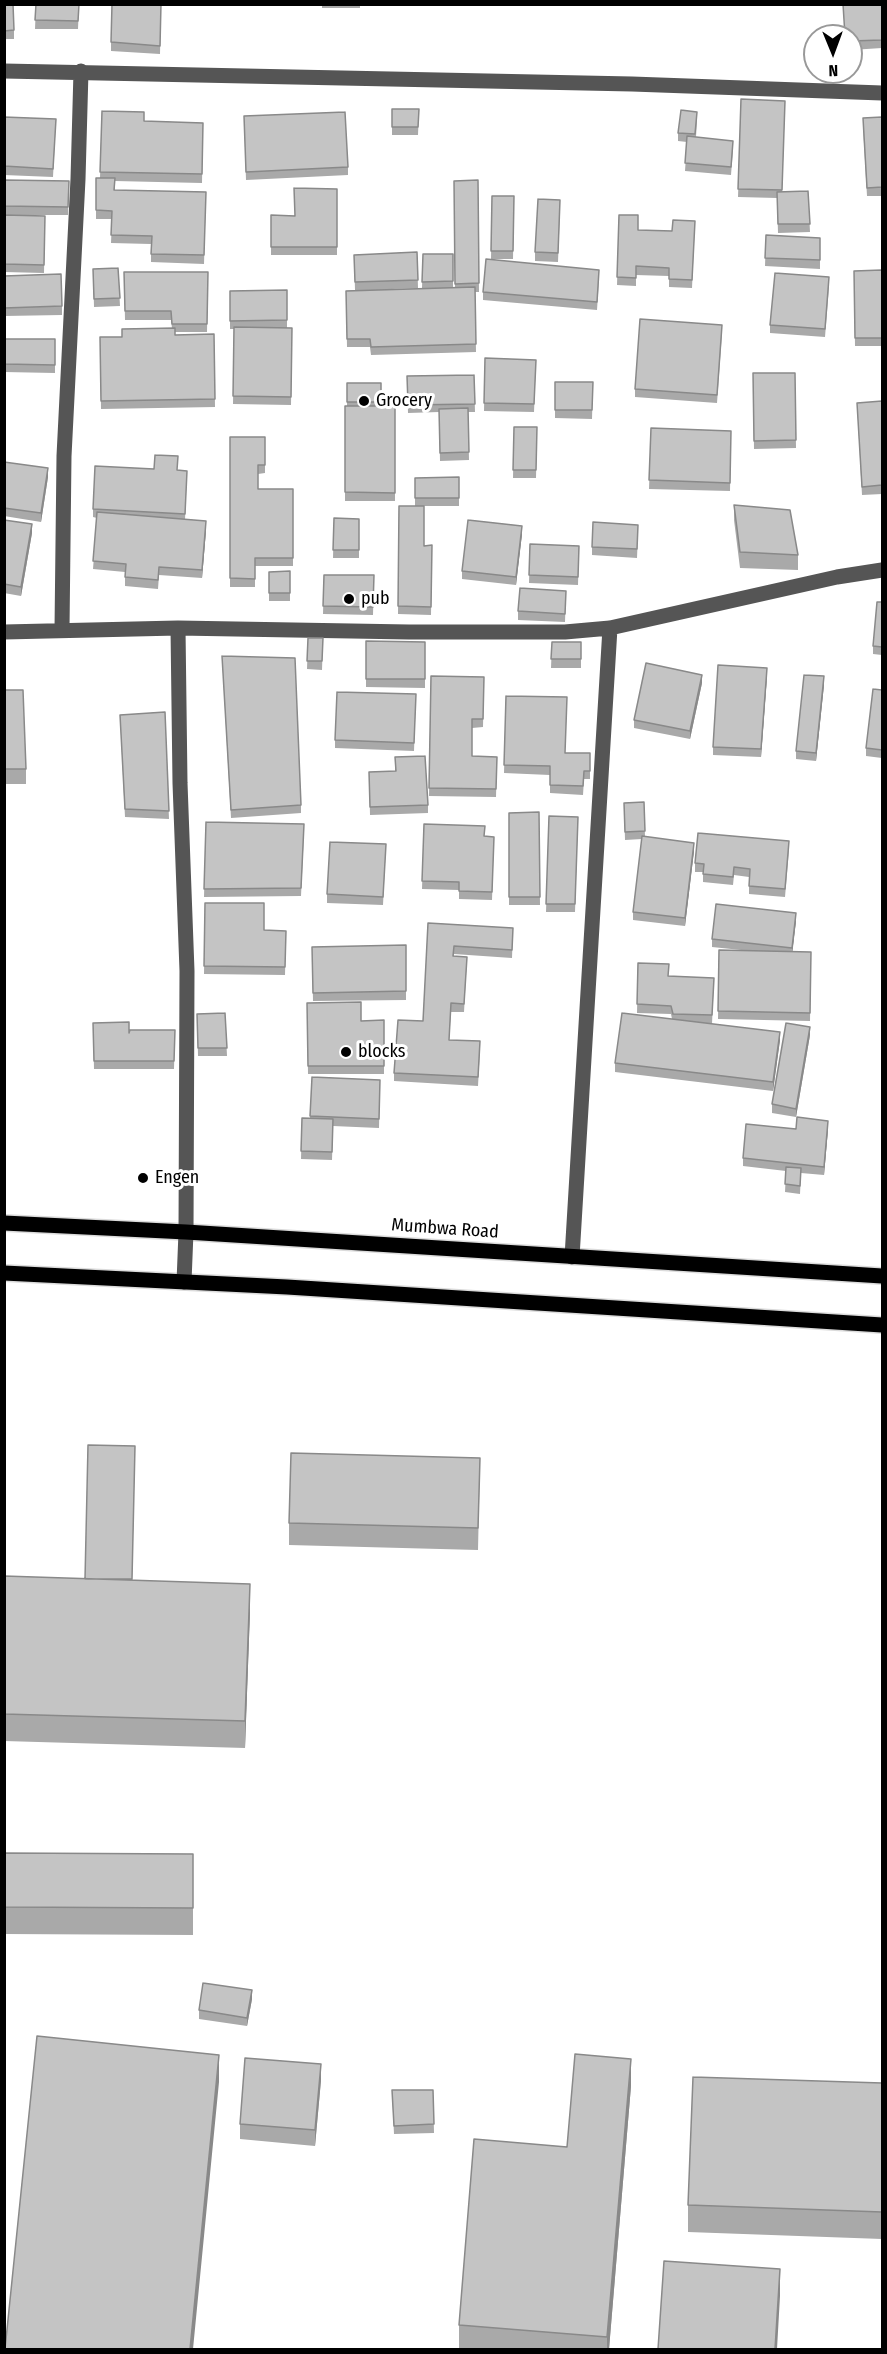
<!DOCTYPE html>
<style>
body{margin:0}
#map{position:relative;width:887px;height:2354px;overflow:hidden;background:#fff;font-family:"Fira Sans Condensed",sans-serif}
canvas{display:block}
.frame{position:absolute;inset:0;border:6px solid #000;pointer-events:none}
.north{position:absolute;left:803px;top:24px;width:60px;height:60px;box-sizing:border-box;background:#fff;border:2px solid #999;border-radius:50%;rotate:179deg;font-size:16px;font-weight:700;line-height:24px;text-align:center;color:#000}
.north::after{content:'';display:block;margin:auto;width:21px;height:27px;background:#000;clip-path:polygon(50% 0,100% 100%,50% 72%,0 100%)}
</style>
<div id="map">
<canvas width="887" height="2354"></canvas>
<div class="frame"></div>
<div class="north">N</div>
</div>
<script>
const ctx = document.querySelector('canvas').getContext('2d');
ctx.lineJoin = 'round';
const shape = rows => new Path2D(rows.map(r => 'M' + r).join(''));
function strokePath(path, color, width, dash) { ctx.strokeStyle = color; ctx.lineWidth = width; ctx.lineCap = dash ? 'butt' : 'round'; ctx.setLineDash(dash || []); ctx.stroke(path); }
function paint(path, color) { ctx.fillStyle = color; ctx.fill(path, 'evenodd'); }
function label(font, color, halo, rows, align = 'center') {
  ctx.font = font + ' "Fira Sans Condensed",sans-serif'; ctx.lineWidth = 6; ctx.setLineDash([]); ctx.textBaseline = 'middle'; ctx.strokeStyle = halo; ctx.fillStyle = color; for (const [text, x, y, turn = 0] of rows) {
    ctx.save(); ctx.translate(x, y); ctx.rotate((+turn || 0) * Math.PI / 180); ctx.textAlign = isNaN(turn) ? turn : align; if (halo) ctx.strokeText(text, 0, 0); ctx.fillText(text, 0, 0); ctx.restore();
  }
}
const major = shape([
 [4,1223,186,1232,882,1276],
 [4,1273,287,1287,882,1325]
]);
strokePath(major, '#dbdbdb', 18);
strokePath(shape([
 [4,71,632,84,882,93],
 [178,628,180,783,187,971,186,1232,184,1282],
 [62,629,64,456,78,179,81,71],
 [4,632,178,628,409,632,565,632,610,628,837,577,882,570],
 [572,1257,610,628]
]), '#555', 15);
strokePath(major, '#000', 15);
paint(shape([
 [4,4,14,30,14,39,4,39],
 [36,4,79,4,78,29,35,29],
 [161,4,160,54,111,51,111,42],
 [322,4,360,4,360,8,322,8],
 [882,4,882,48,851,50,851,36],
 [741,99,785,101,782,192,808,191,810,232,778,233,777,198,738,197],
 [392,109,419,109,418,135,392,135],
 [102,111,144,121,203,123,202,183,115,181,115,190,206,192,204,264,151,262,151,244,111,243,112,219,96,219,96,178,100,178],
 [244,116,348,167,348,175,246,180],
 [4,117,56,119,53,177,4,175],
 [882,117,882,196,867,196,863,126],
 [697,120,696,137,733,149,731,175,685,171,687,142,678,141,678,133],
 [4,180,69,181,68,215,4,215],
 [478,180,479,292,475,292,476,352,371,355,370,347,347,347,346,291,355,290,354,255,417,252,418,288,366,290,422,288,423,254,453,254,453,288,455,287,454,181],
 [337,189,337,255,271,255,271,215,295,216],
 [492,196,514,196,513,259,491,259],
 [560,208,558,262,535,261,535,252],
 [4,215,45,216,44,273,4,272],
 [619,215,638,230,672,231,695,221,692,288,669,287,669,276,636,275,636,286,617,285],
 [766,235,820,238,820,269,765,266],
 [118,268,120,306,94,307,93,269],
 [882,270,882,346,855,346,854,271],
 [124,272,208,272,207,332,175,332,175,335,214,334,215,407,101,409,100,337,122,337,172,328,171,320,125,320],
 [4,276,62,306,62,315,4,316],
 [599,279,597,310,483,300,483,292],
 [829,286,825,337,770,333,770,325],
 [287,290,287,328,292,328,291,405,233,404,234,329,230,329,230,291],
 [722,333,717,403,635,397,635,389],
 [4,339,55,339,55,373,4,372],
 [485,358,536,360,534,412,484,411],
 [753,373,795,373,796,448,754,449],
 [474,375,475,412,468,412,469,460,440,461,439,412,408,413,407,376],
 [555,382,593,382,592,419,555,418],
 [347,383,381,383,381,406,395,406,395,501,345,501,345,406,347,406],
 [882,401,882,494,862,495,857,403],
 [514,427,537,427,536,478,513,478],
 [651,428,731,431,730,491,649,489],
 [230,437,265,437,265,473,258,474,258,489,293,489,293,566,255,566,255,587,230,587],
 [4,462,48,477,41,522,4,516],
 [178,470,187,471,185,520,206,530,202,578,159,575,158,589,125,586,125,572,93,569,97,518,93,517,93,509],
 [459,477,459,506,424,506,424,546,432,545,431,615,398,614,399,506,415,506,415,478],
 [734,505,798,555,798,570,740,568,734,520],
 [334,518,359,519,359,558,333,558],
 [4,520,32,533,21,596,4,593],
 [638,533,637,558,592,555,592,547],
 [522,534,516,585,462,579,462,571],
 [530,544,579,546,578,585,529,583],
 [290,571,290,601,269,601,269,572],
 [324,575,374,575,373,615,323,614],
 [566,591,565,622,518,620,518,611],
 [882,602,882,655,873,654,873,646],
 [308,638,323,638,322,670,307,669],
 [366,641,425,642,425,688,366,687],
 [552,642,581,642,581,668,551,668],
 [222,656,301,805,301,813,231,818],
 [431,676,484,677,483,727,472,728,472,756,497,757,496,797,429,796],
 [767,676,761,757,713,755,713,747],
 [702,683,690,739,634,728,634,720],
 [824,685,816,761,796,759,796,751],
 [4,690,26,769,26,784,4,784],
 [882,690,882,758,866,756,866,748],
 [416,694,414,751,335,748,335,740],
 [506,696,565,753,590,753,590,779,584,779,583,795,550,793,550,775,504,773],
 [165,712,169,819,125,817,120,715],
 [395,757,428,805,428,813,370,815,369,772,395,771],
 [644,802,645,837,694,851,685,926,633,920,633,912,642,839,625,840,624,803],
 [539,812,540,905,509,905,509,813],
 [549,816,578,817,575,912,546,912],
 [206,822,304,832,301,896,204,897],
 [424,824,485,837,494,837,492,900,459,899,459,890,422,889],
 [386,844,383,905,327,903,327,894],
 [789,849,785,897,749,894,749,877,734,875,733,885,703,882,703,872,695,872,695,863],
 [205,903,264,930,286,931,285,975,204,974],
 [796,921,792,952,811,952,810,1021,718,1019,719,950,741,950,712,947,712,939],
 [428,923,513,928,512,958,454,954,454,956,467,957,464,1012,451,1012,449,1040,480,1049,478,1086,394,1081,394,1073,423,1021],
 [406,945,406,1000,313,1001,312,947],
 [638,963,668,976,714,978,712,1024,780,1040,773,1091,615,1072,615,1063,672,1019,671,1014,637,1013],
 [307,1003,361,1021,384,1020,384,1074,308,1074],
 [225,1013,227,1056,198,1056,197,1014],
 [93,1023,129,1033,175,1030,174,1069,94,1069],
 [810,1035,796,1117,772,1113,772,1104],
 [312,1077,380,1080,379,1128,333,1126,332,1160,301,1159,302,1118,310,1118],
 [796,1129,828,1129,824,1175,801,1173,800,1194,785,1192,786,1171,743,1166,743,1158],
 [135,1446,132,1580,250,1611,245,1748,4,1741,4,1576,85,1579],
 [480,1458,478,1550,289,1545,289,1523],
 [4,1853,193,1854,193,1935,4,1934],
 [252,1999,247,2026,199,2019,199,2010],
 [321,2080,315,2146,240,2139,240,2124],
 [882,2083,882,2239,688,2232,688,2205],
 [631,2086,609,2349,459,2349,459,2325,567,2147],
 [392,2090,433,2090,434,2133,394,2134]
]), '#a9a9a9');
paint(shape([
 [48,468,48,477,41,522,41,513],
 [206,521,206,530,202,578,202,570],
 [32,524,32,533,21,596,21,587],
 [522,526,522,534,516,585,516,577],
 [767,668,767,676,761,757,761,749],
 [702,675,702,683,690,739,690,731],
 [824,676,824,685,816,761,816,753],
 [694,843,694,851,685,926,685,918],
 [796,913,796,921,792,956,792,948],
 [810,1027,810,1035,796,1117,796,1109],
 [780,1032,780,1040,773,1091,773,1082],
 [828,1121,828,1129,824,1175,824,1167],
 [250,1584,250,1611,245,1748,245,1721],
 [252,1990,252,1999,247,2026,247,2018],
 [219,2055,219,2082,193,2349,190,2349],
 [631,2059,631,2086,609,2349,607,2349,607,2337],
 [321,2064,321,2080,315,2146,315,2130],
 [780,2269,780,2296,777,2349,775,2349]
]), '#898989');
const building = shape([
 [4,4,13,4,14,30,4,31,4,4],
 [36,4,79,4,78,21,35,20,36,4],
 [112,4,161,4,160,46,111,42,112,4],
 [843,4,882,4,882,40,851,41,851,36,845,36,843,4],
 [741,99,785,101,782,190,738,189,741,99],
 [392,109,419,109,418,127,392,127,392,109],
 [681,110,697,112,695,134,678,133,681,110],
 [102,111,144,112,144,121,203,123,202,174,100,172,102,111],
 [345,112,348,167,246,172,244,116,345,112],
 [4,117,56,119,53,169,4,166,4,117],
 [882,117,882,187,867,188,863,118,882,117],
 [687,136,733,141,731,167,685,163,687,136],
 [96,178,115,178,114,190,206,192,204,255,151,254,152,236,111,235,112,211,96,210,96,178],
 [4,180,69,181,68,207,4,206,4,180],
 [478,180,479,283,455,284,454,181,478,180],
 [294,188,337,189,337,247,271,247,271,215,295,216,294,188],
 [808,191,810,224,778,224,777,192,808,191],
 [492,196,514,196,513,251,491,251,492,196],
 [538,199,560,200,558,253,535,252,538,199],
 [4,215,45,216,44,265,4,264,4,215],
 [619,215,638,215,638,230,672,231,673,220,695,221,692,280,669,279,669,268,636,266,636,278,617,277,619,215],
 [766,235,820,238,820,260,765,258,766,235],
 [417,252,418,280,355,282,354,255,417,252],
 [423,254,453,254,453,281,422,282,423,254],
 [486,259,599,270,597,302,483,292,486,259],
 [118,268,120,298,94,299,93,269,118,268],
 [882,270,882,338,855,338,854,271,882,270],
 [124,272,208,272,207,324,172,324,171,311,125,311,124,272],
 [775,273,829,277,825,329,770,325,775,273],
 [61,274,62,306,4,308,4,276,61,274],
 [475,287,476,344,371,347,370,339,347,339,346,291,475,287],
 [287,290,287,320,230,321,230,291,287,290],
 [640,319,722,325,717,395,635,389,640,319],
 [234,327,292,328,291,397,233,396,234,327],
 [175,328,175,335,214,334,215,399,101,401,100,337,122,337,122,329,175,328],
 [4,339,55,339,55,365,4,364,4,339],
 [485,358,536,360,534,404,484,403,485,358],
 [753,373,795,373,796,440,754,441,753,373],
 [474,375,475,404,408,405,407,376,474,375],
 [555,382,593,382,592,410,555,410,555,382],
 [347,383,381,383,381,402,347,402,347,383],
 [882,401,882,485,862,487,857,403,882,401],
 [345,406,395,406,395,493,345,492,345,406],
 [468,408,469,452,440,453,439,409,468,408],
 [514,427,537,427,536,470,513,470,514,427],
 [651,428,731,431,730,483,649,480,651,428],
 [230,437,265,437,265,465,258,465,258,489,293,489,293,558,255,558,255,579,230,578,230,437],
 [155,455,178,456,177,470,187,471,185,514,93,509,95,466,154,469,155,455],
 [4,462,48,468,41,513,4,508,4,462],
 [459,477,459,498,415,498,415,478,459,477],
 [734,505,790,510,798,555,740,552,734,505],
 [399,506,424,506,424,546,432,545,431,607,398,606,399,506],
 [97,512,206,521,202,570,159,567,158,580,125,577,126,564,93,561,97,512],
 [334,518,359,519,359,550,333,550,334,518],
 [4,520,32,524,21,587,4,584,4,520],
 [468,520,522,526,516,577,462,571,468,520],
 [593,522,638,525,637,549,592,547,593,522],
 [530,544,579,546,578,577,529,575,530,544],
 [290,571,290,593,269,593,269,572,290,571],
 [324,575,374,575,373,607,323,606,324,575],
 [520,588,566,591,565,614,518,611,520,588],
 [877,602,882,602,882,647,873,646,877,602],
 [308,638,323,638,322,661,307,661,308,638],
 [366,641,425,642,425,679,366,679,366,641],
 [552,642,581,642,581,659,551,659,552,642],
 [222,656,295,658,301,805,231,810,222,656],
 [646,663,702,675,690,731,634,720,646,663],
 [718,665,767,668,761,749,713,747,718,665],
 [804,675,824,676,816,753,796,751,804,675],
 [431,676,484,677,483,719,472,719,472,756,497,757,496,789,429,788,431,676],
 [873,689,882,690,882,750,866,748,873,689],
 [4,690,23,690,26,769,4,769,4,690],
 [337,692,416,694,414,743,335,740,337,692],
 [506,696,567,697,565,753,590,753,590,771,584,771,583,786,550,785,550,766,504,765,506,696],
 [165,712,169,811,125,809,120,715,165,712],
 [425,756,428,805,370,807,369,772,396,771,395,757,425,756],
 [644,802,645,831,625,832,624,803,644,802],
 [539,812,540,897,509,897,509,813,539,812],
 [549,816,578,817,575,904,546,904,549,816],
 [206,822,304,824,301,888,204,889,206,822],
 [424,824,485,826,484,836,494,837,492,892,459,891,459,882,422,881,424,824],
 [698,833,789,841,785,889,749,886,750,869,734,867,733,877,703,874,704,864,695,863,698,833],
 [642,836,694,843,685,918,633,912,642,836],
 [330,842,386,844,383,897,327,894,330,842],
 [205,903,264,903,264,930,286,931,285,967,204,966,205,903],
 [716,904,796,913,792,948,712,939,716,904],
 [428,923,513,928,512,950,454,946,453,956,467,957,464,1004,451,1003,449,1040,480,1041,478,1077,394,1073,398,1020,423,1021,428,923],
 [406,945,406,991,313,993,312,947,406,945],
 [719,950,811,952,810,1013,718,1011,719,950],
 [638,963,669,964,668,976,714,978,712,1015,673,1014,671,1006,637,1004,638,963],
 [361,1002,361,1021,384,1020,384,1066,308,1066,307,1003,361,1002],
 [225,1013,227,1048,198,1048,197,1014,225,1013],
 [622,1013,780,1032,773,1082,615,1063,622,1013],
 [129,1022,129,1033,130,1030,175,1030,174,1061,94,1061,93,1023,129,1022],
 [786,1023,810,1027,796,1109,772,1104,786,1023],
 [312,1077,380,1080,379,1119,310,1116,312,1077],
 [797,1117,828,1121,824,1167,743,1158,746,1124,796,1129,797,1117],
 [302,1118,333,1119,332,1152,301,1151,302,1118],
 [786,1167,801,1168,800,1186,785,1184,786,1167],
 [88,1445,135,1446,132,1579,85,1579,88,1445],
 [291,1453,480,1458,478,1528,289,1523,291,1453],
 [4,1576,250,1584,245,1721,4,1714,4,1576],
 [4,1853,193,1854,193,1908,4,1907,4,1853],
 [203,1983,252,1990,247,2018,199,2010,203,1983],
 [37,2036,219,2055,190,2349,5,2349,37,2036],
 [575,2054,631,2059,607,2337,459,2325,474,2139,567,2147,575,2054],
 [245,2058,321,2064,315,2130,240,2124,245,2058],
 [693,2077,882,2083,882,2212,688,2205,693,2077],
 [392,2090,433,2090,434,2124,394,2126,392,2090],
 [664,2261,780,2269,775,2349,658,2349,664,2261]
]);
paint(building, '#c4c4c4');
strokePath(building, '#898989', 1.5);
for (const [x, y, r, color] of [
 [364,401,6,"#000"],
 [349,599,6,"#000"],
 [346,1052,6,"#000"],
 [143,1178,6,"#000"]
]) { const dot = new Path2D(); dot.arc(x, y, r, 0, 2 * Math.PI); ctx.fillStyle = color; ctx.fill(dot); strokePath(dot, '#fff', 2); }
label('18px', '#000', '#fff', [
 ["Grocery",376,401],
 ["pub",361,599],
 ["blocks",358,1052],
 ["Engen",155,1178]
], 'left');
label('18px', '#000', '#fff', [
 ["Mumbwa Road",445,1229,4]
]);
</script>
